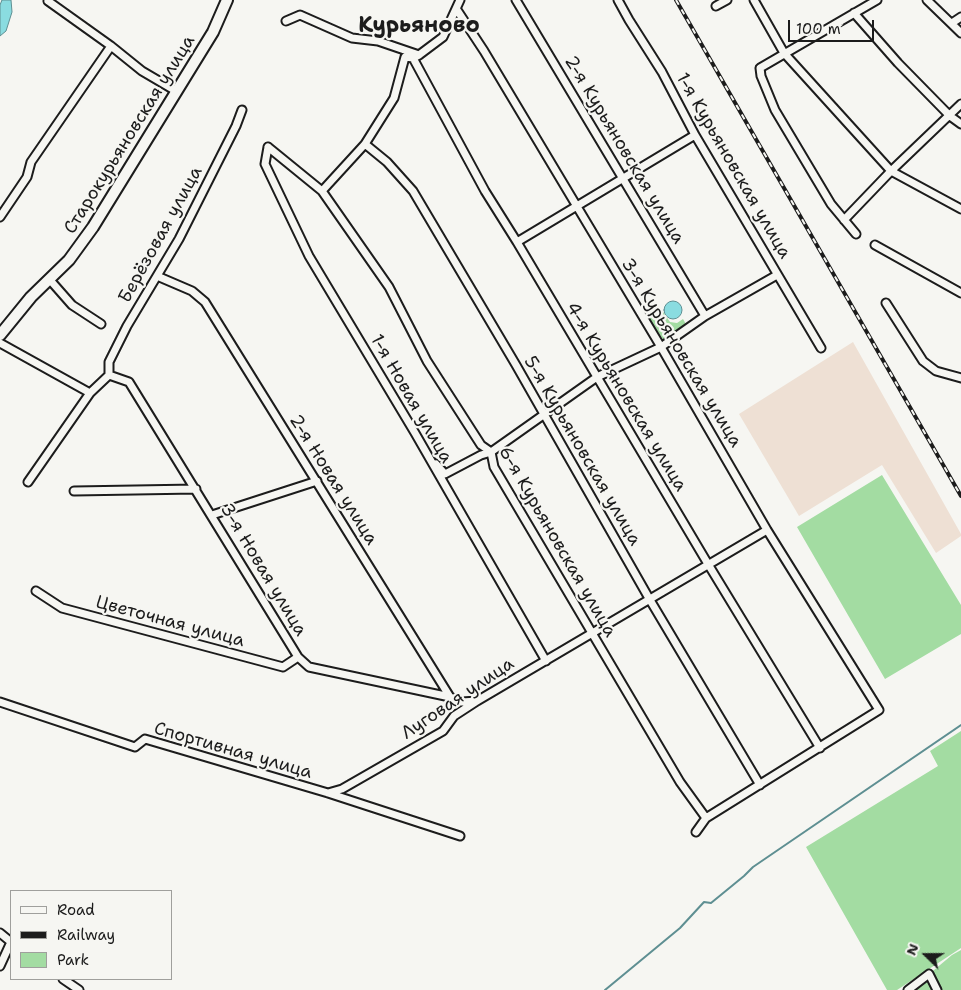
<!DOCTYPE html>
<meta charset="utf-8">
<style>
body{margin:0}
#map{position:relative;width:961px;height:990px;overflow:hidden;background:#f6f6f2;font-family:"Shantell Sans",sans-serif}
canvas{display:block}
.legend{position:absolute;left:10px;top:890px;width:162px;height:90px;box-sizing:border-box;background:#f6f6f2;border:1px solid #9f9f9c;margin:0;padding:6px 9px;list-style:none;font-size:15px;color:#1c1c1c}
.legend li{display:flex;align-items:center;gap:10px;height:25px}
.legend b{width:25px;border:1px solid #9f9f9c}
.north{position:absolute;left:901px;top:930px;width:50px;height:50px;-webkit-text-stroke:4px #f6f6f2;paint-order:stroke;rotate:292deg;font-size:14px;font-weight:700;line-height:20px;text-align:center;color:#1c1c1c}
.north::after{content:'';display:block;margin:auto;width:18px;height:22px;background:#1c1c1c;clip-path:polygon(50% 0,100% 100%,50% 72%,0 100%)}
.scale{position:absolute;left:788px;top:20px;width:86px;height:22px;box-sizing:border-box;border:2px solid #1c1c1c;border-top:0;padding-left:6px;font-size:15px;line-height:18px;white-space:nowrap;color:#1c1c1c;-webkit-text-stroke:4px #f6f6f2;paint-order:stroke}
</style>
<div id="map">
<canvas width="961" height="990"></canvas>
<ul class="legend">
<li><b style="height:6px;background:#f6f6f2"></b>Road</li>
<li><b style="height:6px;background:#1c1c1c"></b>Railway</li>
<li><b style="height:14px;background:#a3dca2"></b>Park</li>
</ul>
<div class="north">N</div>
<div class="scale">100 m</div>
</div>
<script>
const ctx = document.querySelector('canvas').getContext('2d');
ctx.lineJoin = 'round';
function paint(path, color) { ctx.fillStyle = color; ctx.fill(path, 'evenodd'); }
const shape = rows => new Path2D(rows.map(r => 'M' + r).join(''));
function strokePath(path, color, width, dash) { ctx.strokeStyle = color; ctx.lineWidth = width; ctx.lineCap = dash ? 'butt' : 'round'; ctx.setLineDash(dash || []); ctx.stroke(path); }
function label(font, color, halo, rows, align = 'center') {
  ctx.font = font + ' "Shantell Sans",sans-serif'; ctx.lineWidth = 4.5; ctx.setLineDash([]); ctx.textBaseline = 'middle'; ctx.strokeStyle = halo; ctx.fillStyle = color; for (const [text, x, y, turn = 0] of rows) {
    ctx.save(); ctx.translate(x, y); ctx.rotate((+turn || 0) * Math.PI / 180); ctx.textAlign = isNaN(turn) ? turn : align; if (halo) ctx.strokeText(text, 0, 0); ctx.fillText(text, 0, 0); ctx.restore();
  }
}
paint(shape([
 [853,342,961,534,961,536,936,553,882,465,799,516,739,414]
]), '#eee0d4');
paint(shape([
 [661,309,670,322,677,323,683,319,687,326,664,341,648,317],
 [882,475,961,605,961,634,885,679,797,527],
 [961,731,961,948,897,990,887,990,806,847,938,766,930,751],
 [961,950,961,990,910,990,952,955]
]), '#a3dca2');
const water = shape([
 [2,0,11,0,12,12,6,31,0,36,0,5,2,0],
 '664 310a9 9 0 1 1 18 0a9 9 0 1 1-18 0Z'
]);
paint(water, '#8adce0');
strokePath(water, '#5e8f92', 1);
strokePath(shape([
 [605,990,680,928,704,902,711,903,744,876,753,867,961,725]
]), '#5e8f92', 2);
const street = shape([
 [516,0,705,316],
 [618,0,629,20,662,72,695,135,821,348],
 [754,0,784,53,891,171,961,209],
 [927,0,961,33],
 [48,1,111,46,142,71,176,91],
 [716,6,727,0],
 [457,10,484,51,661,347,767,530,879,710,706,818,696,832],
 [854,13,898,63,950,116,961,124],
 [286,21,300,15,352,38,378,41,419,55],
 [952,23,961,17],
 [413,58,485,191,517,242,708,564,820,748],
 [365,144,387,162,413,191,516,365,650,600,760,785],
 [268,147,322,191,389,287,427,361,481,445,491,452,494,467,680,782,706,818],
 [268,147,265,164,309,256,415,433,546,661],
 [322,191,365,144,394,98,405,57,413,58,419,55,443,37,460,0],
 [0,217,27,177,31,162,111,46],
 [844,220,891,171,961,104],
 [856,234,831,204,775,110,761,76,760,68,877,0],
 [517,242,695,135],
 [875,245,961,293],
 [157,276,192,291,205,302,450,697,462,702,477,701],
 [50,280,72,305,101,324],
 [886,303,923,361,936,371,961,378],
 [0,343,90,393],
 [109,375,129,382,298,657,309,667,450,697],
 [109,375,109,362,127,326,179,239,236,126,242,110],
 [436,464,445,474,481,455,491,452,597,377,661,347,705,316,777,275],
 [28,482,90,393,109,375],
 [74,491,196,489],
 [212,515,317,481],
 [36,591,62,608,283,667,298,657],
 [0,702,135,747,145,739,328,793,460,836],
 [328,793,342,789,443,731,454,716,477,701,767,530],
 [0,933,11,942],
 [0,966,11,942],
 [63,979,79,990],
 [908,990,929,974,937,990]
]);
const secondary = shape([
 [0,335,31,297,69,260,93,227,213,32,227,0]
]);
strokePath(street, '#1c1c1c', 11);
strokePath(secondary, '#1c1c1c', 14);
strokePath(street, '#f6f6f2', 7);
strokePath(secondary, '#f6f6f2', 10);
const rail = shape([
 [676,0,961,496]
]);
strokePath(rail, '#1c1c1c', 4);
strokePath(rail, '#f6f6f2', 2, [5.5]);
label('18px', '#1c1c1c', '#f6f6f2', [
 ["Старокурьяновская улица",130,135,-58],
 ["2-я Курьяновская улица",624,150,59],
 ["1-я Курьяновская улица",733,166,60],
 ["Берёзовая улица",161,235,-61],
 ["3-я Курьяновская улица",681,353,59],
 ["4-я Курьяновская улица",626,397,59],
 ["1-я Новая улица",411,399,60],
 ["5-я Курьяновская улица",582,451,60],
 ["2-я Новая улица",333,480,58],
 ["6-я Курьяновская улица",557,542,60],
 ["3-я Новая улица",263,570,59],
 ["Цветочная улица",170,622,15],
 ["Луговая улица",458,699,-34],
 ["Спортивная улица",233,751,16]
]);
label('bold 22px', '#1c1c1c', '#f6f6f2', [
 ["Курьяново",419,26]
]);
</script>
